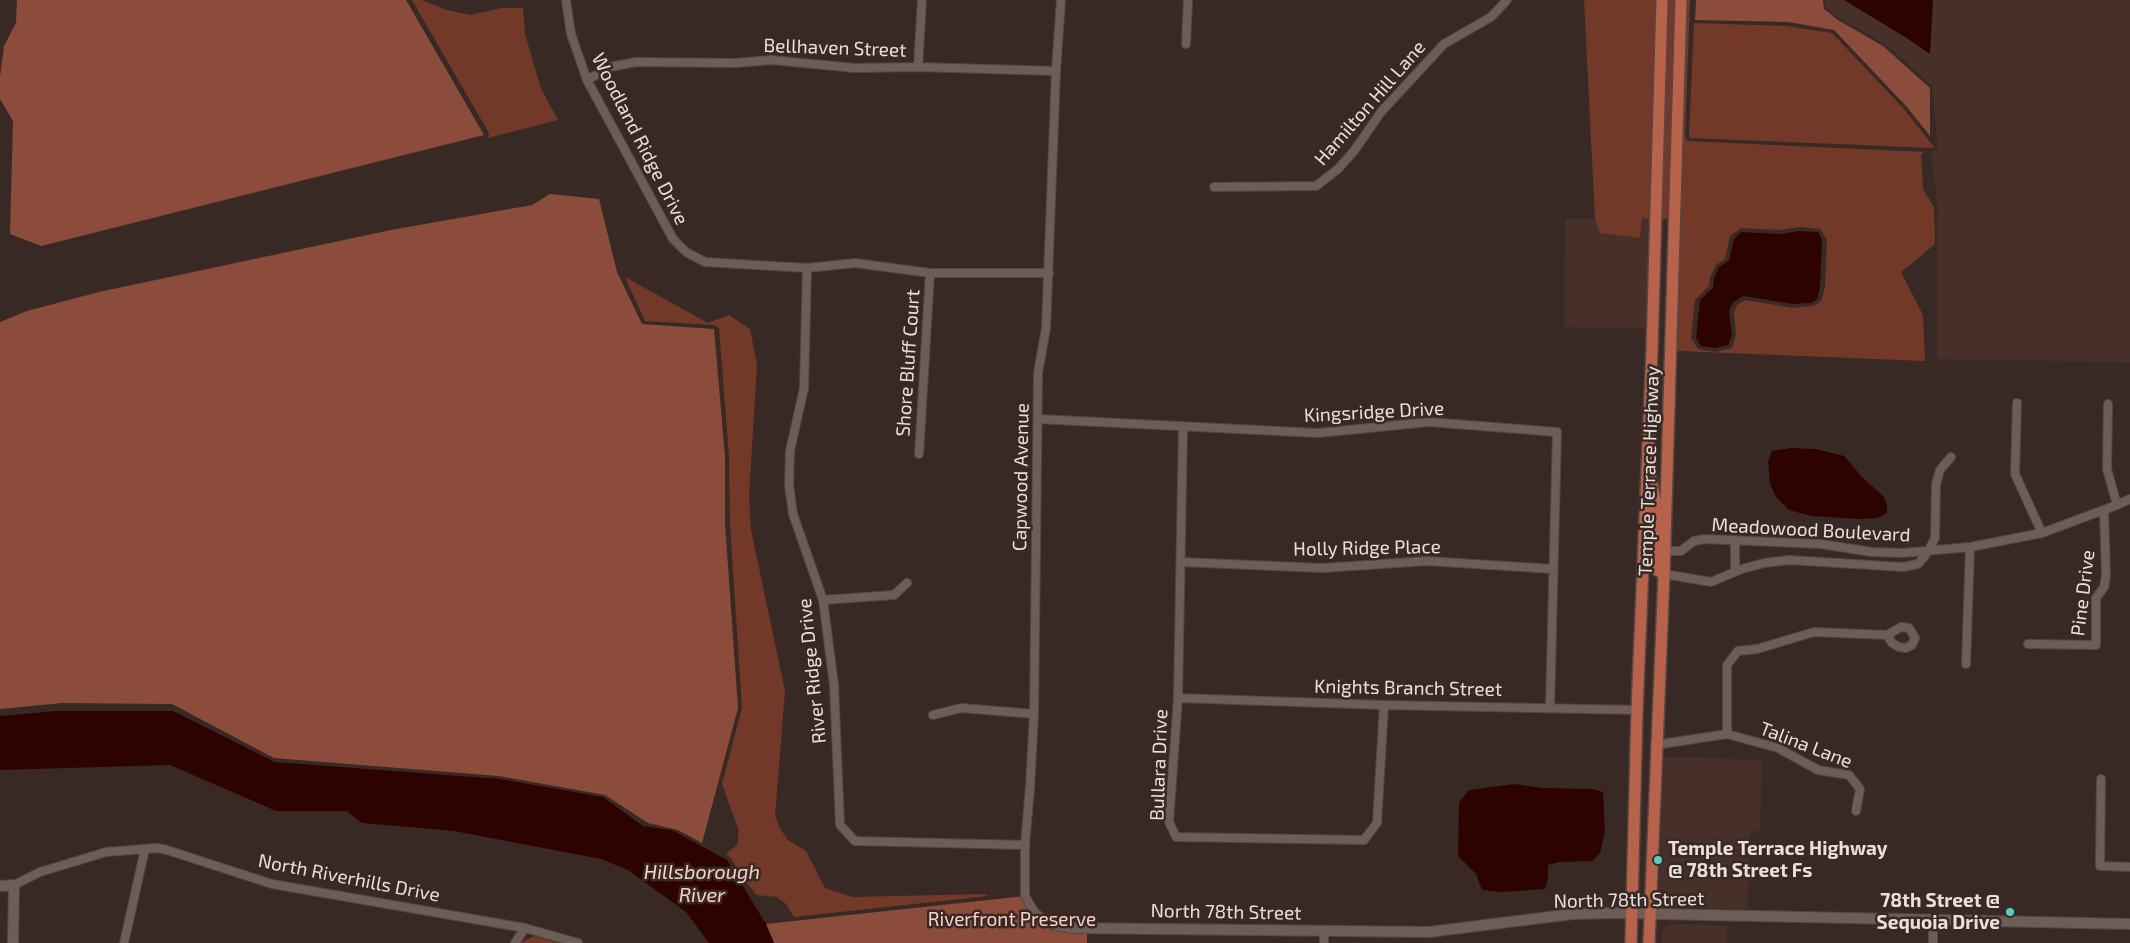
<!DOCTYPE html>
<style>
body{margin:0}
canvas{display:block;background:#392925}
</style>
<canvas width="2130" height="943"></canvas>
<script>
const ctx = document.querySelector('canvas').getContext('2d');
ctx.lineJoin = 'round';
function paint(path, color) { ctx.fillStyle = color; ctx.fill(path, 'evenodd'); }
const shape = rows => new Path2D(rows.map(r => 'M' + r).join(''));
function strokePath(path, color, width, dash) { ctx.strokeStyle = color; ctx.lineWidth = width; ctx.lineCap = dash ? 'butt' : 'round'; ctx.setLineDash(dash || []); ctx.stroke(path); }
function label(font, color, halo, rows, align = 'center') {
  ctx.font = font + ' "Exo 2",sans-serif'; ctx.lineWidth = 5; ctx.setLineDash([]); ctx.textBaseline = 'middle'; ctx.strokeStyle = halo; ctx.fillStyle = color; for (const [text, x, y, turn = 0] of rows) {
    ctx.save(); ctx.translate(x, y); ctx.rotate((+turn || 0) * Math.PI / 180); ctx.textAlign = isNaN(turn) ? turn : align; if (halo) ctx.strokeText(text, 0, 0); ctx.fillText(text, 0, 0); ctx.restore();
  }
}
paint(shape([
 [1824,0,2130,0,2130,362,1937,359,1938,208,1931,151,1938,150,1932,85,1885,44,1839,18,1826,8],
 [1565,218,1595,219,1600,233,1640,238,1642,218,1651,219,1648,329,1564,327],
 [1664,757,1762,760,1760,830,1751,833,1747,909,1673,907,1665,903,1659,893],
 [1678,924,1727,926,1727,943,1662,943,1662,931,1668,926]
]), '#463029');
paint(shape([
 [412,0,421,0,447,10,470,15,502,8,523,8,525,34,541,89,558,120,488,138,489,133],
 [1584,0,1657,0,1651,219,1642,218,1640,238,1600,233,1595,219],
 [1667,0,1676,0,1669,219,1661,219],
 [1687,0,1690,0,1685,137,1687,141,1924,152,1921,155,1923,189,1934,207,1935,244,1901,272,1923,315,1925,361,1679,351,1676,353],
 [1799,227,1820,229,1827,240,1825,287,1821,301,1813,306,1793,308,1745,300,1737,305,1734,313,1736,335,1732,348,1715,352,1698,349,1691,338,1695,300,1709,286,1710,277,1716,265,1725,259,1730,236,1741,228,1780,230],
 [1694,23,1786,26,1832,33,1903,108,1935,148,1689,138],
 [625,277,708,323,729,315,750,329,757,365,749,496,751,530,785,691,775,816,781,830,788,840,806,851,825,888,852,897,984,894,988,896,794,917,786,904,777,897,757,895,745,881,731,858,726,854,737,845,739,831,722,784,742,708,730,524,729,457,719,328,714,325,645,321],
 [534,936,559,943,521,943]
]), '#723828');
paint(shape([
 [17,0,406,0,484,135,41,246,10,234,13,121,0,99,0,77,4,46,16,23],
 [1696,0,1823,0,1824,9,1838,20,1883,46,1930,88,1930,136,1907,107,1834,30,1788,22,1695,20],
 [550,194,599,199,617,272,642,324,714,329,725,457,725,524,738,708,702,843,678,830,648,823,605,795,499,776,274,758,172,704,62,703,0,709,0,322,27,311,99,292,391,230,532,205],
 [1025,896,1035,913,1054,926,1087,928,1087,943,774,943,766,924]
]), '#8b4c3b');
paint(shape([
 [1844,0,1933,0,1930,54,1905,37],
 [1799,231,1818,232,1822,240,1820,287,1817,299,1811,303,1792,304,1744,296,1733,302,1729,312,1732,335,1728,345,1716,348,1701,346,1696,338,1700,300,1713,288,1714,278,1719,267,1729,261,1734,239,1741,232,1780,234],
 [1791,448,1816,449,1844,456,1862,477,1884,497,1887,506,1887,513,1877,518,1859,519,1811,516,1789,510,1776,497,1770,484,1768,461,1772,451],
 [56,711,173,711,275,762,500,779,603,797,643,826,672,830,727,860,766,924,774,943,709,943,686,912,628,870,601,859,454,831,362,823,347,811,276,811,170,765,0,770,0,716],
 [1514,784,1543,788,1592,789,1603,792,1605,832,1600,853,1592,861,1559,862,1548,865,1548,878,1545,889,1502,892,1482,890,1476,874,1458,856,1459,802,1469,790]
]), '#2d0300');
const street = shape([
 [566,0,571,34,587,80,673,239,686,252,705,262,807,268,855,263,930,273,1049,273],
 [1061,0,1056,71,1046,328,1038,373,1034,714,1030,787,1025,845,1025,896,1035,913,1054,926,1070,928],
 [1186,44,1188,0],
 [918,67,922,0],
 [587,80,610,67,636,62,735,63,771,60,855,68,918,67,1056,71],
 [1214,187,1316,186,1338,169,1354,151,1381,112,1444,44,1491,17,1507,0],
 [807,268,804,388,790,451,789,485,793,514,823,600,834,685,840,825,855,841,1025,845],
 [2017,403,2015,474,2042,533],
 [2108,404,2107,469,2117,505],
 [1038,419,1318,433,1429,422,1557,432,1550,707],
 [1183,426,1178,698,1169,822,1176,837,1364,840,1377,823,1384,705],
 [919,454,930,273],
 [1735,541,1735,572],
 [1664,551,1681,551,1694,541,1705,539,1821,544,1872,552,1902,553,1970,547,2042,533,2117,505,2130,499],
 [1181,562,1322,568,1427,561,1553,569],
 [1664,574,1711,582,1742,569,1764,563,1789,560,1903,567,1918,564,1928,552,1935,538,1936,484,1940,470,1951,457],
 [823,600,894,595,907,583],
 [2028,644,2096,645,2096,598,2104,587,2106,576,2104,510],
 [1966,664,1970,547],
 [1178,698,1384,705,1637,710],
 [933,715,961,708,1034,714],
 [1727,734,1727,665,1738,651,1757,649,1814,632,1887,635,1892,643,1899,647,1906,648,1912,645,1915,638,1909,628,1901,627,1887,635],
 [1655,745,1727,734,1778,748,1818,770,1849,775,1860,789,1856,811],
 [2101,779,2100,866,2130,867],
 [14,885,40,872,106,852,157,848,167,850,272,884,525,928,578,943],
 [1933,919,1933,943],
 [124,943,145,849],
 [515,943,525,928],
 [1324,943,1324,931]
]);
const secondary = shape([
 [0,886,14,885,13,943],
 [1070,928,1429,932,1573,914,1614,913,2130,924]
]);
const primary = shape([
 [1651,479,1655,500,1654,559,1657,570,1664,574],
 [1631,943,1637,710,1652,350,1662,0],
 [1649,943,1664,574,1681,0]
]);
strokePath(street, '#544744', 10);
strokePath(secondary, '#544744', 12);
strokePath(primary, '#544744', 14);
strokePath(street, '#6e5c57', 8);
strokePath(secondary, '#6e5c57', 10);
strokePath(primary, '#b7634b', 11);
for (const [x, y, r, color] of [
 [1658,860,5,"#57cec2"],
 [2010,912,5,"#57cec2"]
]) { const dot = new Path2D(); dot.arc(x, y, r, 0, 2 * Math.PI); ctx.fillStyle = color; ctx.fill(dot); strokePath(dot, '#392925', 2); }
label('19px', '#eadfdc', '#392925', [
 ["Bellhaven Street",835,48,2],
 ["Hamilton Hill Lane",1370,103,-49],
 ["Woodland Ridge Drive",640,139,63],
 ["Shore Bluff Court",908,363,-86],
 ["Kingsridge Drive",1374,412,-3],
 ["Temple Terrace Highway",1649,471,-88],
 ["Capwood Avenue",1021,477,-89],
 ["Meadowood Boulevard",1811,530,3],
 ["Holly Ridge Place",1367,548,-1],
 ["Pine Drive",2083,593,-83],
 ["River Ridge Drive",812,671,-96],
 ["Knights Branch Street",1408,688,1],
 ["Talina Lane",1806,745,21],
 ["Bullara Drive",1159,765,-88],
 ["North Riverhills Drive",349,878,11],
 ["North 78th Street",1629,900,-1],
 ["North 78th Street",1226,912,1]
]);
label('bold 19px', '#eadfdc', '#392925', [
 ["Temple Terrace Highway",1668,849],
 ["@ 78th Street Fs",1668,871],
 ["78th Street @",2000,901,"right"],
 ["Sequoia Drive",2000,923,"right"]
], 'left');
label('19px', '#f9d1c5', '#392925', [
 ["Riverfront Preserve",1012,920]
]);
label('italic 20px', '#f8d0c4', '#392925', [
 ["Hillsborough",702,872],
 ["River",702,895]
]);
</script>
